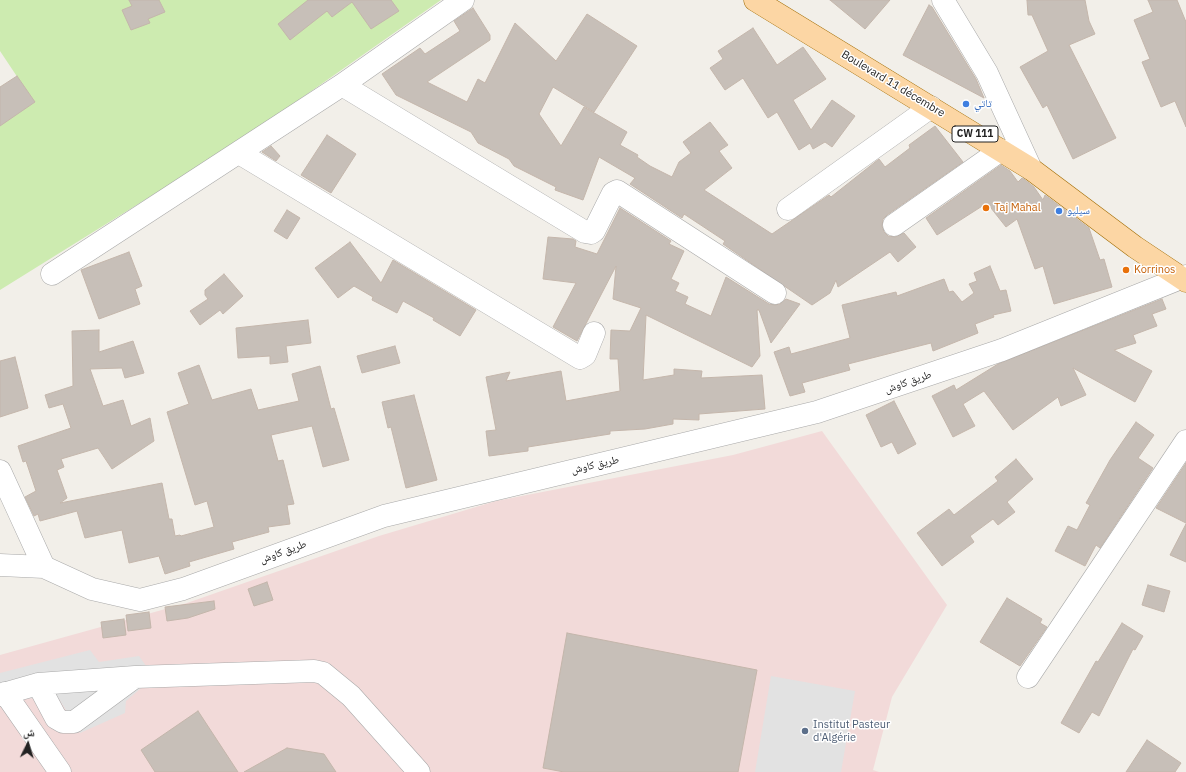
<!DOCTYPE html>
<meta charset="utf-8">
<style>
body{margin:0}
#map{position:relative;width:1186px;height:772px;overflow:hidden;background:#f2efe9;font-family:"IBM Plex Sans","Noto Naskh Arabic",sans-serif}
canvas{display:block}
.north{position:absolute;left:8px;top:724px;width:40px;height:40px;-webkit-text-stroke:3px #fff;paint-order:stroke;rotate:5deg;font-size:11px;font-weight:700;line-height:16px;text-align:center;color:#222}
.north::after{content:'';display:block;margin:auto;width:14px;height:18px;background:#222;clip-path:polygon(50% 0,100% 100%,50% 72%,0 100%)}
</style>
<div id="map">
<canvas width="1186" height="772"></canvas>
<div class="north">ش</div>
</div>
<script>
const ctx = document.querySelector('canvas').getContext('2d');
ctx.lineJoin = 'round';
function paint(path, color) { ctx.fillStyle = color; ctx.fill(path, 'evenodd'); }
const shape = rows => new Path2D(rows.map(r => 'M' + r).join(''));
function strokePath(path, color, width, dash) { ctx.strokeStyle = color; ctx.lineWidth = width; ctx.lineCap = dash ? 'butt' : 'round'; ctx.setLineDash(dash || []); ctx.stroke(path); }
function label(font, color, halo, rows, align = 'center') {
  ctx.font = font + ' "IBM Plex Sans","Noto Naskh Arabic",sans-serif'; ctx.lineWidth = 3; ctx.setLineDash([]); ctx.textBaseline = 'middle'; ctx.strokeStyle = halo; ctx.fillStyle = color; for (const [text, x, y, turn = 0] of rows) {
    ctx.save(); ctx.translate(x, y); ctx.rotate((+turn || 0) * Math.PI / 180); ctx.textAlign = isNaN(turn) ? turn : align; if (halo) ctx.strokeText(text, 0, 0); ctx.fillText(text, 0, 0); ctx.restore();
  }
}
paint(shape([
 [822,431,947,605,892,697,873,770,879,772,0,772,0,655,187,603,379,536,496,501,733,455]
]), '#f2dad9');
paint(shape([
 [0,0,441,0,246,137,0,290,0,124,34,102,0,51]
]), '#cdebb0');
paint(shape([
 [90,650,99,662,139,656,154,677,126,701,125,713,80,733,59,699,14,698,0,705,0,673],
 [771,676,855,691,841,772,755,772]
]), '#e2e2e2');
const building = shape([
 [129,0,159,0,165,12,148,19,150,23,131,30,122,10,132,6,129,0],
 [308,0,391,0,399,11,371,29,352,2,332,17,327,11,290,40,278,24,308,0],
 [830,0,890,0,865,29,830,0],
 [1027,0,1085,0,1089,21,1095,34,1069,45,1116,138,1073,159,1047,105,1043,108,1020,67,1048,51,1032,15,1028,15,1027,0],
 [1148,0,1177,0,1186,22,1186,127,1175,101,1161,107,1142,62,1150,59,1134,20,1153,12,1148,0],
 [929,5,932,7,976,79,984,98,903,55,929,5],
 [473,8,490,35,490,40,427,82,467,102,478,79,485,83,515,23,556,61,587,14,637,46,594,112,553,87,539,114,561,146,584,107,627,132,620,145,638,155,637,157,650,166,672,177,679,162,691,153,683,142,710,122,728,145,719,151,732,168,704,190,772,234,829,195,831,197,879,159,885,167,910,148,909,145,935,126,963,162,887,215,883,219,882,226,884,232,888,236,895,237,904,233,916,247,898,262,890,252,838,287,836,280,830,293,812,305,723,244,725,241,684,214,682,218,630,184,635,178,599,157,583,200,555,190,556,187,514,166,509,159,478,143,471,132,396,95,382,74,420,48,425,54,460,31,454,21,473,8],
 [753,28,777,65,803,47,826,79,793,100,811,130,832,100,855,116,832,147,825,142,813,149,810,143,799,150,777,112,768,118,743,78,725,90,710,68,723,59,718,51,753,28],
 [17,76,35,102,0,126,0,87,17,76],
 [327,135,356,154,331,193,301,175,327,135],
 [271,146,280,156,276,161,262,152,271,146],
 [1001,165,1010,171,1018,182,1022,178,1024,179,1034,187,1043,200,1045,195,1089,228,1100,260,1104,259,1112,287,1054,304,1043,266,1035,269,1017,219,1006,227,987,203,937,235,926,218,1001,165],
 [620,208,671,241,669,244,684,251,671,279,679,283,675,291,688,297,685,304,711,316,726,277,769,304,775,305,780,304,786,299,800,304,771,343,759,310,757,310,760,356,752,367,646,315,643,380,674,375,674,369,702,371,701,378,762,375,765,409,699,414,699,420,673,419,673,424,645,429,610,431,610,434,528,447,528,451,489,456,486,431,496,430,486,377,510,372,506,381,561,371,566,401,620,391,618,359,610,359,611,330,630,331,641,308,613,299,616,266,577,341,553,327,576,283,543,279,548,237,573,239,576,241,575,247,597,254,620,208],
 [287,210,300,218,287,239,274,231,287,210],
 [350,242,381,283,393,260,476,310,460,336,433,320,434,318,403,301,397,313,372,300,373,297,354,286,338,298,315,268,350,242],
 [129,252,142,286,135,289,140,304,99,319,81,270,129,252],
 [990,266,1000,291,1006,290,1011,311,993,315,994,317,975,324,978,333,933,351,931,343,848,364,850,370,802,383,805,392,790,396,774,352,789,347,791,354,850,338,842,305,896,292,897,296,944,279,949,292,953,291,962,302,974,293,969,284,977,281,974,273,990,266],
 [224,274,243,296,223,314,220,310,200,325,190,311,208,299,205,295,205,290,224,274],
 [1162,299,1166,309,1152,314,1157,326,1133,335,1136,343,1114,350,1152,371,1135,402,1073,368,1086,395,1061,406,1058,397,1013,430,984,391,963,404,975,426,953,437,932,396,954,385,956,390,998,364,1162,299],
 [308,320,311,343,286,346,288,362,270,364,270,356,238,358,236,328,308,320],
 [99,330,99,352,133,341,144,373,125,378,122,368,90,369,103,406,123,400,131,426,150,418,154,441,112,469,98,448,61,459,64,467,57,470,67,498,60,503,162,483,169,519,172,519,175,536,180,535,181,536,214,527,207,501,195,505,167,412,189,404,178,373,199,365,212,400,251,389,258,410,299,401,292,374,320,366,331,409,334,408,349,460,323,467,312,426,271,435,278,461,283,460,294,504,287,505,290,524,268,527,269,532,232,542,234,549,189,562,190,566,165,574,159,556,129,563,122,530,85,538,77,511,40,521,38,514,34,516,25,497,36,491,26,461,23,462,18,446,71,428,63,404,49,408,45,395,73,386,72,331,99,330],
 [395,346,400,363,362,373,357,356,395,346],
 [15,357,28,408,0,417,0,361,15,357],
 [414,395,437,480,406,488,391,427,388,428,382,402,414,395],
 [894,401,916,444,898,454,892,442,881,447,866,415,894,401],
 [1136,422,1154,435,1138,458,1153,468,1100,548,1096,545,1085,566,1055,551,1068,526,1077,530,1090,505,1086,503,1110,460,1136,422],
 [1016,459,1033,479,1007,502,1015,512,998,525,993,519,970,536,974,542,942,566,917,533,949,509,954,515,998,481,995,477,1016,459],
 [1186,463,1186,523,1156,508,1186,463],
 [1186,524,1186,562,1170,555,1186,524],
 [267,582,273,600,254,606,248,589,267,582],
 [1148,585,1170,591,1164,612,1142,605,1148,585],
 [1007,598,1042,619,1040,623,1047,627,1020,666,980,642,1007,598],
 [214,601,215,609,188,618,167,621,165,607,214,601],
 [149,612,151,628,128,631,126,615,149,612],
 [124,619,126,635,103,638,101,622,124,619],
 [1122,623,1143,636,1135,650,1133,649,1099,716,1092,712,1079,733,1061,723,1096,661,1098,662,1122,623],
 [567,633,757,670,738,772,564,772,543,768,567,633],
 [198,711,238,772,155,772,141,750,198,711],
 [1147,740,1181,763,1175,772,1126,772,1147,740],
 [287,748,324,754,336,772,244,772,287,748]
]);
paint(building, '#c7bfb8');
strokePath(building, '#c4b6ab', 1);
const minor = shape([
 [943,0,987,73,1031,169],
 [342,85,585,232,591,233,594,231,613,193,617,191,775,293],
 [239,153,580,358,585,355,594,333],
 [788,209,931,107],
 [894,225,1001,150],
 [52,274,342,85,463,0],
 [0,471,44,567],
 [0,565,44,567,92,589,140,600,183,589,384,516,817,412,1002,350,1186,276],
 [1028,677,1186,441],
 [38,684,56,718,63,722,74,722,135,677],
 [5,693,60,772],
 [0,695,38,684,135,677,314,671,323,673,351,696,419,772]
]);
const major = shape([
 [755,0,1031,169,1135,247,1186,281]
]);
strokePath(minor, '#a9a9a9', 23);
strokePath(major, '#a06b00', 23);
strokePath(minor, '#fff', 22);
strokePath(major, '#fcd6a4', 22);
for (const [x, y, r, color] of [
 [966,104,4,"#3f7fe0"],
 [986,208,4,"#e8710a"],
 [1059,211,4,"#3f7fe0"],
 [1126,270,4,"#e8710a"],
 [805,731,4,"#5c6f8a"]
]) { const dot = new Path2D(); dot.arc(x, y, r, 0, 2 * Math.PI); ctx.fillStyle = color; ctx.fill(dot); strokePath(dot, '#fff', 1.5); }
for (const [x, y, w] of [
 [975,134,46]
]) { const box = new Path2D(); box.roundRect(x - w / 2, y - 8, w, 16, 3); ctx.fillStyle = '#fff'; ctx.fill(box); strokePath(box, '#222', 1); }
label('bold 10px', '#222', null, [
 ["CW 111",975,134]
]);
label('11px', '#222', '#fff', [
 ["Boulevard 11 décembre",893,84,31],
 ["طريق كاوش",908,382,-19],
 ["طريق كاوش",595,465,-13],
 ["طريق كاوش",283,552,-20]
]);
label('11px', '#366cbe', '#fff', [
 ["تاتي",974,104],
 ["سيليو",1067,211]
], 'left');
label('11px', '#c56008', '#fff', [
 ["Taj Mahal",994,208],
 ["Korrinos",1134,270]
], 'left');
label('11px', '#4e5e75', '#fff', [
 ["Institut Pasteur",813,725],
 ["d'Algérie",813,738]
], 'left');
</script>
